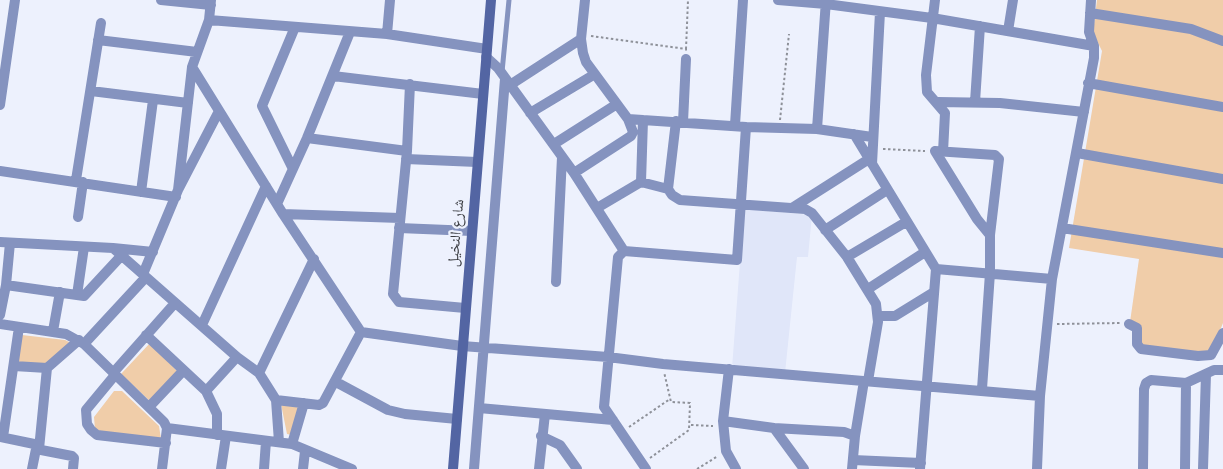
<!DOCTYPE html>
<meta charset="utf-8">
<style>
body{margin:0}
canvas{display:block;background:#edf1fd}
</style>
<canvas width="1223" height="469"></canvas>
<script>
const ctx = document.querySelector('canvas').getContext('2d');
ctx.lineJoin = 'round';
function paint(path, color) { ctx.fillStyle = color; ctx.fill(path, 'evenodd'); }
const shape = rows => new Path2D(rows.map(r => 'M' + r).join(''));
function strokePath(path, color, width, dash) { ctx.strokeStyle = color; ctx.lineWidth = width; ctx.lineCap = dash ? 'butt' : 'round'; ctx.setLineDash(dash || []); ctx.stroke(path); }
function label(font, color, halo, rows, align = 'center') {
  ctx.font = font + ' Montserrat,"Noto Naskh Arabic",sans-serif'; ctx.lineWidth = 4.5; ctx.setLineDash([]); ctx.textBaseline = 'middle'; ctx.strokeStyle = halo; ctx.fillStyle = color; for (const [text, x, y, turn = 0] of rows) {
    ctx.save(); ctx.translate(x, y); ctx.rotate((+turn || 0) * Math.PI / 180); ctx.textAlign = isNaN(turn) ? turn : align; if (halo) ctx.strokeText(text, 0, 0); ctx.fillText(text, 0, 0); ctx.restore();
  }
}
paint(shape([
 [744,209,812,215,808,257,797,257,785,373,732,368]
]), '#e0e6f9');
paint(shape([
 [1097,0,1223,0,1223,323,1210,355,1139,347,1130,322,1139,259,1069,248,1102,51,1093,33],
 [22,335,65,340,73,344,50,367,18,363],
 [150,343,180,374,152,403,121,374],
 [114,391,122,391,159,426,161,439,101,433,95,429,94,417],
 [281,404,301,408,292,435,287,434]
]), '#f0cda9');
strokePath(shape([
 [591,36,686,49,686,51],
 [686,49,688,0],
 [780,120,789,34],
 [883,149,925,151],
 [1057,324,1120,323],
 [691,425,713,426],
 [629,427,670,399],
 [650,458,689,430,690,403,671,402,664,372],
 [697,469,718,456]
]), '#8e9199', 2, [2.5, 2.5]);
strokePath(shape([
 [502,72,509,0]
]), '#8593bf', 5);
strokePath(shape([
 [161,0,211,5],
 [585,0,581,39,583,53,586,62,628,119,746,127,817,129,872,137],
 [778,0,826,4,932,18,1094,46],
 [935,0,926,75,927,92,945,113,943,152],
 [1090,13,1191,29,1223,41],
 [209,20,387,34,487,49],
 [1008,31,1013,0],
 [387,34,390,0],
 [98,40,197,52],
 [486,57,498,68,574,173,624,251],
 [192,67,283,214,361,332,462,346,608,357,663,364,1040,396],
 [333,76,483,94],
 [1088,83,1223,107],
 [410,84,407,151,393,294,399,302,465,308],
 [510,85,581,39],
 [91,91,188,103],
 [938,102,1000,103,1084,112],
 [975,102,980,26],
 [0,105,15,0],
 [530,113,595,74],
 [683,122,686,59],
 [735,125,743,0],
 [817,129,826,0],
 [854,134,936,269,920,469],
 [307,138,407,151],
 [554,144,617,104],
 [935,151,995,155,999,159,990,235,977,219,935,151],
 [1077,153,1223,179],
 [406,159,477,162],
 [872,164,880,12],
 [293,169,262,106,295,27],
 [0,171,176,197],
 [574,173,631,136,633,132,628,119],
 [76,180,101,23],
 [641,182,668,189,672,195,680,200,805,209,812,213,847,257,876,304,878,322,868,381],
 [668,189,676,121],
 [178,190,192,67,209,20,211,0],
 [141,192,153,100],
 [277,204,307,138,350,32],
 [597,208,641,182,643,120],
 [792,208,869,159],
 [283,214,400,218],
 [78,217,83,182],
 [399,228,472,231],
 [1062,228,1223,253],
 [825,230,887,190],
 [0,242,113,248,153,252],
 [113,248,237,357,259,373,276,400,279,442],
 [847,257,906,222],
 [936,269,1052,279],
 [143,274,178,190,219,111],
 [556,282,562,157],
 [6,285,84,296,122,255],
 [868,289,925,252],
 [77,295,84,247],
 [0,315,6,285,10,243],
 [878,316,895,316,934,292],
 [0,324,66,334,84,344,164,422,167,428,162,469],
 [1129,324,1137,328,1137,344,1141,349,1198,356,1211,355,1223,333],
 [202,325,266,186],
 [53,331,60,292],
 [146,335,206,391,217,414,217,435],
 [84,344,146,277],
 [14,366,47,368],
 [729,369,723,421,726,451,736,469],
 [113,373,175,303],
 [259,373,314,259],
 [115,375,86,410,87,424,91,430,97,435,166,443],
 [336,382,388,410,405,414,457,419],
 [982,389,990,273,990,235],
 [206,391,237,357],
 [276,400,319,405,323,403,361,332],
 [149,407,183,371],
 [479,408,613,420],
 [723,421,774,428,804,469],
 [167,428,292,444,352,469],
 [774,428,844,432,855,436,852,469],
 [541,436,560,445,577,469],
 [855,436,864,381],
 [0,437,39,445],
 [3,437,19,327],
 [292,444,304,403],
 [39,449,47,368,79,340],
 [853,460,921,463],
 [32,469,36,449,72,456,74,458,73,469],
 [221,469,226,436],
 [264,469,266,441],
 [303,469,305,451],
 [474,469,505,79],
 [539,469,545,414],
 [646,469,604,407,618,257,624,251,737,260,746,127],
 [1037,469,1040,396,1052,279,1094,58,1094,46,1089,32,1091,0],
 [1143,469,1144,389,1146,383,1151,380,1186,383,1214,370,1223,370],
 [1185,469,1186,383],
 [1203,469,1206,374]
]), '#8593bf', 10);
strokePath(shape([
 [453,469,491,0]
]), '#5365a3', 10);
label('15px', '#393b40', '#edf1fd', [
 ["شارع النخيل",456,233,-85]
]);
</script>
